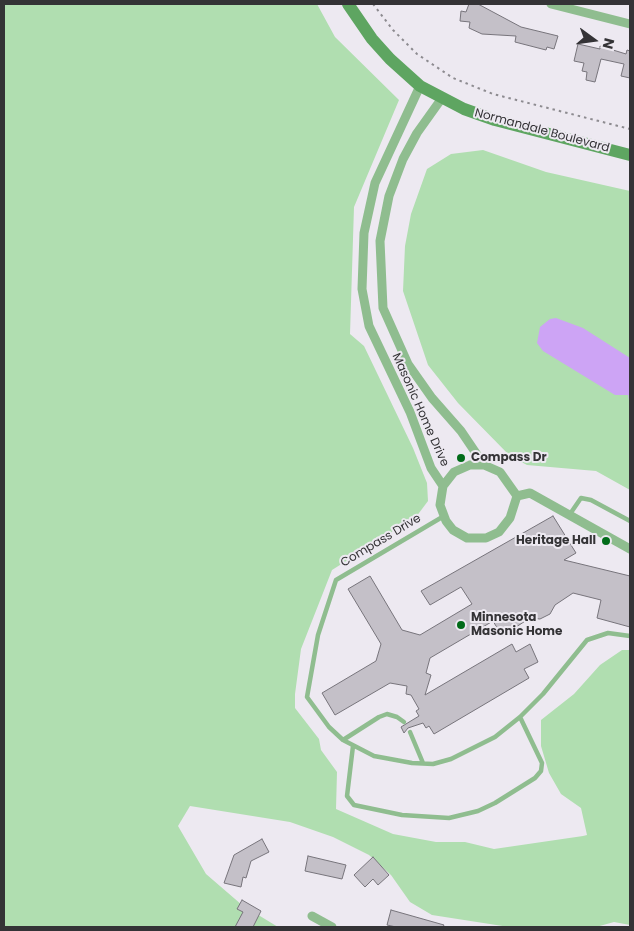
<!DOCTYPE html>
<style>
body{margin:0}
#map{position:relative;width:634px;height:931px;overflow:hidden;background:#ede9f1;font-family:Poppins,sans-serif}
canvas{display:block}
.frame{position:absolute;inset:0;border:5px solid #343336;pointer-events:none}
.north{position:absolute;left:569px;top:15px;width:50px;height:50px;-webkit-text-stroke:4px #ede9f1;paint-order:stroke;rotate:104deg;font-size:14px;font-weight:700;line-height:20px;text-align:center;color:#343336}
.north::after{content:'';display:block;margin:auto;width:18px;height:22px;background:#343336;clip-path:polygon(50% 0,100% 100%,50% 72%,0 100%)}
</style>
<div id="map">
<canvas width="634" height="931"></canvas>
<div class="frame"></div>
<div class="north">N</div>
</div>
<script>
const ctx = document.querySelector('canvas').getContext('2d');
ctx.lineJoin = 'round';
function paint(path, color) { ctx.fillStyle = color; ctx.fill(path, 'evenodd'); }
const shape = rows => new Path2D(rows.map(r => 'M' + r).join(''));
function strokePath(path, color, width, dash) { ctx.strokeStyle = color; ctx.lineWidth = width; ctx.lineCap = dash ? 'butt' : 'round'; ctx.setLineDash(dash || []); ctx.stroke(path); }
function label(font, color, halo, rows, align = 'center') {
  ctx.font = font + ' Poppins,sans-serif'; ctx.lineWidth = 4; ctx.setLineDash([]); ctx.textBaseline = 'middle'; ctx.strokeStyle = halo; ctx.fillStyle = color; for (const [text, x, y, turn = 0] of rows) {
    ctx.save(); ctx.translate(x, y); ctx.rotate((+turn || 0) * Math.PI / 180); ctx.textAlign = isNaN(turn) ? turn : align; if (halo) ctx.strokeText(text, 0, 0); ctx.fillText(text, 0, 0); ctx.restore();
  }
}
paint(shape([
 [4,4,317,4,335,37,399,100,354,207,350,334,364,346,413,448,427,483,428,501,416,517,332,570,301,649,295,694,295,708,319,739,321,750,337,772,336,809,393,834,436,842,465,842,494,849,583,836,587,835,581,808,561,794,549,773,541,746,541,720,574,694,600,665,622,650,630,650,630,925,614,922,596,927,509,927,432,915,410,902,391,875,369,855,333,837,290,822,190,806,178,826,206,874,242,905,278,927,4,927],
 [483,150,546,172,630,191,630,490,596,471,527,465,510,456,458,403,428,365,403,291,405,246,411,214,427,169,451,154]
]), '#b0deb0');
paint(shape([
 [556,318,583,328,630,358,630,395,615,395,543,351,537,343,540,327,550,319]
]), '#cda4f5');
strokePath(shape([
 [630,395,630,398]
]), '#cda4f5', 3);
const building = shape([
 [469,4,478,4,521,27,558,36,554,49,547,47,546,50,515,42,516,36,482,34,469,28,470,22,460,21,461,11,466,12,469,4],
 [578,44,600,49,600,46,626,54,627,50,630,51,630,78,621,76,624,64,601,59,595,82,586,80,587,72,582,71,584,63,574,61,578,44],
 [553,516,576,553,564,560,630,576,630,627,597,618,601,600,573,593,555,605,550,614,540,619,530,618,502,636,493,621,430,658,426,673,431,675,425,695,512,644,516,652,530,644,538,662,524,669,529,678,434,734,429,726,426,728,423,723,408,728,404,733,401,727,419,716,416,711,419,709,411,695,406,694,407,686,390,683,335,715,322,693,376,661,381,644,348,589,370,576,402,630,420,635,472,604,461,587,430,605,421,591,553,516],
 [262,839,269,852,251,861,246,878,243,877,241,887,224,883,234,855,262,839],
 [308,856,346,865,342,879,305,871,308,856],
 [373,857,389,875,378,885,373,879,365,887,354,875,373,857],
 [242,900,261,911,253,927,235,927,243,912,237,909,242,900],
 [391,910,444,925,443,927,396,927,387,925,391,910]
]);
paint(building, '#c4c0c8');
strokePath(building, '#77747b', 1);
strokePath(shape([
 [373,4,393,30,417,54,453,78,493,94,630,129]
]), '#8d8b90', 2, [2.5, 4]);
strokePath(shape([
 [570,514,581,498,591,500,630,521],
 [444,516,336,580,318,635,307,697,329,727,343,740,374,756,412,763,433,764,451,759,495,737,520,717,543,694,587,640,608,633,630,636],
 [410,732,423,763],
 [343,740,379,717,387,714,397,717,404,722],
 [353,746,347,796,354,805,402,815,449,818,478,811,495,803,535,778,541,771,542,763,520,717]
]), '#8fbd8f', 4.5);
strokePath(shape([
 [551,4,630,24],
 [420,86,375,183,364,233,362,289,369,326,410,412,431,468,443,486],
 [442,98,417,133,403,159,389,196,380,241,383,308,408,364,432,398,461,431,484,465],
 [470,465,484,465,500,472,517,496,510,518,499,532,486,538,467,538,453,530,446,521,440,505,443,486,454,472,470,465],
 [517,496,530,493,630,549],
 [312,916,332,927]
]), '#8fbd8f', 9);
strokePath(shape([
 [348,4,372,39,390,59,420,86,464,109,495,120,630,155]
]), '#5ea561', 12);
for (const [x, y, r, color] of [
 [461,458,5,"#016b19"],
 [606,541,5,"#016b19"],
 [461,625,5,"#016b19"]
]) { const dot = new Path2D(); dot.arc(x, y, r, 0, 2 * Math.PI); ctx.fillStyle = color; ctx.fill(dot); strokePath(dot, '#ede9f1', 2); }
label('12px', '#343336', '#ede9f1', [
 ["Normandale Boulevard",542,131,15],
 ["Masonic Home Drive",420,410,66],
 ["Compass Drive",381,541,-31]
]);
label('bold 12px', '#343336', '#ede9f1', [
 ["Compass Dr",471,458],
 ["Heritage Hall",596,541,"right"],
 ["Minnesota",471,618],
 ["Masonic Home",471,632]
], 'left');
</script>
